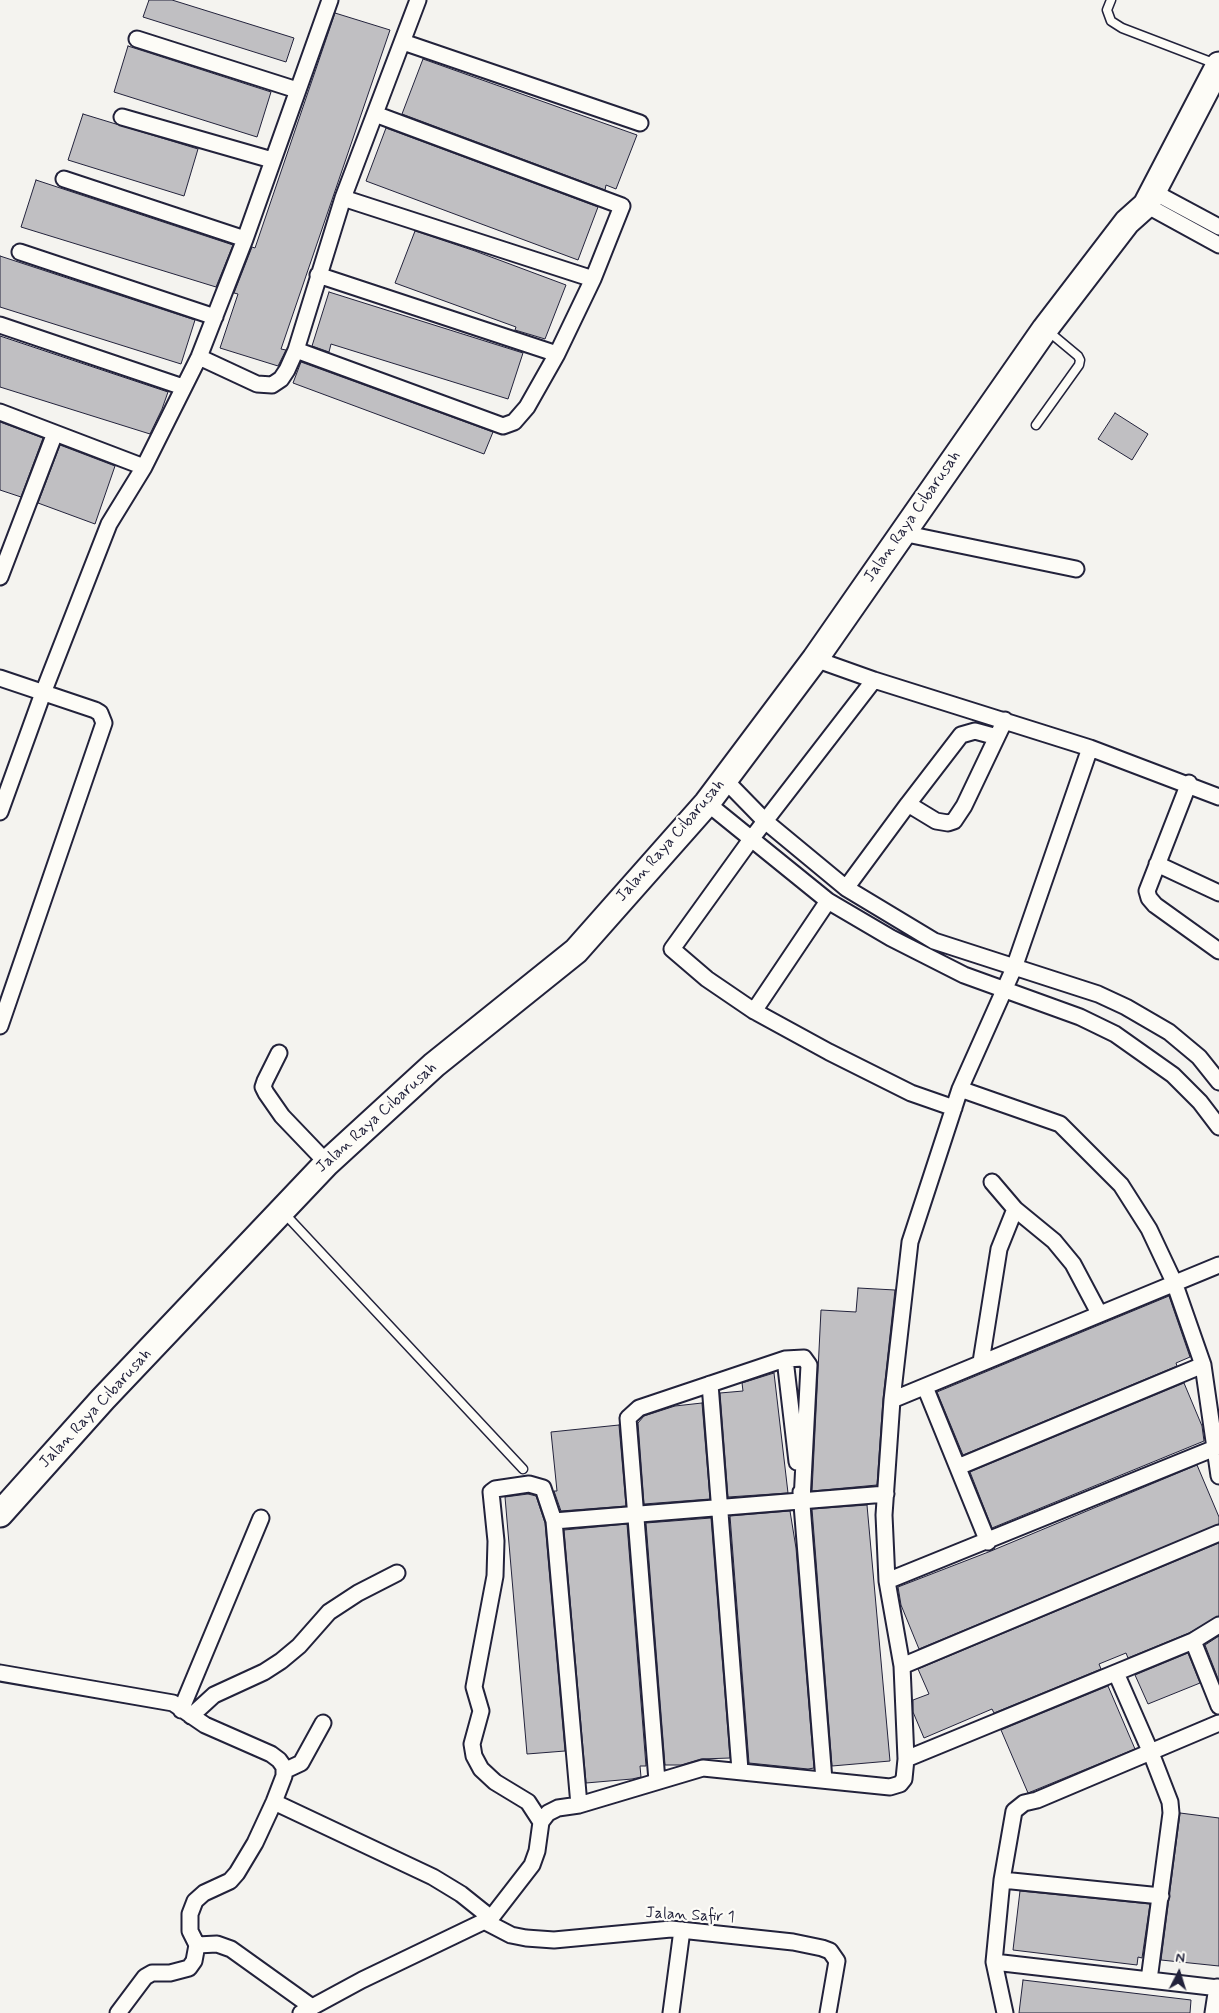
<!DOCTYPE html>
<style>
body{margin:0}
#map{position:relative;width:1219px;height:2013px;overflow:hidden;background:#f4f3ef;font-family:Mynerve,sans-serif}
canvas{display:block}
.north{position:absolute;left:1154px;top:1948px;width:50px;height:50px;-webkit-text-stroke:4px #fdfcf7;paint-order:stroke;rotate:5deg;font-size:14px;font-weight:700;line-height:20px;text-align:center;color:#22223b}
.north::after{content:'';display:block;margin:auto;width:18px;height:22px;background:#22223b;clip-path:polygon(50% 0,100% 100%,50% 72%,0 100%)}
</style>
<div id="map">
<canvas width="1219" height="2013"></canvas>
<div class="north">N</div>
</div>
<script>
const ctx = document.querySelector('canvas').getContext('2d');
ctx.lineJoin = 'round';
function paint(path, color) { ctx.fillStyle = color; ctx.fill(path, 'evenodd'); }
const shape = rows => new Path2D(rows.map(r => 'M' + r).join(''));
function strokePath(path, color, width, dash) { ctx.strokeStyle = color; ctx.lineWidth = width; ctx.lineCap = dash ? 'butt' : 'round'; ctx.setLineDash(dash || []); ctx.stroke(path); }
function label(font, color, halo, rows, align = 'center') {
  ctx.font = font + ' Mynerve,sans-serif'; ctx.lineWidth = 4.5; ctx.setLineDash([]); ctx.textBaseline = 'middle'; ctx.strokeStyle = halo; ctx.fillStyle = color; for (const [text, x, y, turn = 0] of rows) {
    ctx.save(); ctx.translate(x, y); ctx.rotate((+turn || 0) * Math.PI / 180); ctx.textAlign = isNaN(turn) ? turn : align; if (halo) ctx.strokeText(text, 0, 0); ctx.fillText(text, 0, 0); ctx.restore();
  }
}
const building = shape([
 [149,0,172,0,294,38,286,62,143,17,149,0],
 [335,13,390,30,281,349,286,350,278,366,220,348,238,294,234,293,252,247,255,248,335,13],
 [128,46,271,92,257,137,114,92,128,46],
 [423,59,637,135,616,189,606,185,605,190,402,114,423,59],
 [83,114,198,149,184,196,68,160,83,114],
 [386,128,598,207,578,260,366,181,386,128],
 [36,180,233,245,216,287,21,227,36,180],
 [415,231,475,251,566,285,545,339,515,330,516,327,395,283,415,231],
 [0,256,195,320,181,364,0,307,0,256],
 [329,292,523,353,508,399,331,344,329,352,312,346,329,292],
 [0,336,168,392,162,409,150,434,0,387,0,336],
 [301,362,493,432,484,454,293,383,301,362],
 [1115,413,1148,434,1132,460,1098,439,1115,413],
 [0,422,43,438,21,497,0,490,0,422],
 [60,445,115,466,95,524,38,503,60,445],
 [858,1288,895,1290,883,1399,877,1485,812,1491,821,1310,856,1312,858,1288],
 [1169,1296,1190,1357,1176,1363,1177,1366,963,1455,937,1392,1169,1296],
 [774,1373,788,1493,728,1497,720,1393,743,1391,742,1383,774,1373],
 [1184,1383,1202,1426,1204,1441,992,1528,970,1472,1184,1383],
 [702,1403,710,1499,644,1504,638,1423,644,1416,675,1406,702,1403],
 [619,1425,626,1506,561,1511,554,1491,557,1491,551,1432,619,1425],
 [1197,1465,1219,1517,1219,1524,919,1649,901,1605,898,1587,991,1551,1197,1465],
 [528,1494,536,1496,545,1523,565,1751,527,1754,505,1497,528,1494],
 [867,1505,890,1761,832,1766,812,1509,867,1505],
 [790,1511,796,1548,814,1768,808,1769,749,1763,730,1516,790,1511],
 [711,1518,730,1758,701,1759,681,1765,665,1765,646,1523,711,1518],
 [627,1524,646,1766,640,1766,641,1777,632,1779,586,1783,564,1530,627,1524],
 [1219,1543,1219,1616,1189,1633,1128,1658,1126,1653,1099,1664,1101,1669,994,1713,992,1709,924,1738,913,1712,913,1700,929,1694,918,1669,1219,1543],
 [1219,1636,1219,1681,1205,1645,1219,1636],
 [1188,1653,1200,1683,1148,1704,1135,1675,1188,1653],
 [1108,1686,1135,1749,1028,1793,1001,1730,1108,1686],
 [1180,1813,1219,1818,1219,1966,1161,1960,1180,1813],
 [1020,1891,1150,1904,1142,1958,1138,1957,1137,1965,1013,1950,1020,1891],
 [1023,1980,1191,2000,1190,2013,1019,2013,1023,1980]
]);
paint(building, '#c0bfc2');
strokePath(building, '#22223b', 1);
const service = shape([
 [1111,0,1107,10,1111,21,1122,28,1216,64],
 [1036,425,1079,365,1080,360,1078,356,1048,331],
 [284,1213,523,1469]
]);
const minor = shape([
 [137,39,297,90],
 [403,42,640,123],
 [122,117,272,160],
 [64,179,245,239],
 [1152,191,1219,227],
 [343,198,593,279],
 [1146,205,1219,245],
 [20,252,215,317],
 [318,275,557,354],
 [0,325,183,387],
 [296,350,503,426,514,422,527,407,557,354,593,279,622,206,375,114],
 [199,357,257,384,272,385,281,379,287,370,296,350,343,198,418,0],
 [0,412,144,467],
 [902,533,1076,569],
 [0,577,55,433],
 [815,659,874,680,1090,748,1219,797],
 [0,678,95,710,100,713,104,723,0,1026],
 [874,680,752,838,672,949,707,979,754,1011,829,1052,911,1093,954,1108],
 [725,780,765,821,846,888,934,941,1098,994,1126,1007,1169,1032,1199,1057,1219,1082],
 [1189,783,1147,891,1149,898,1155,905,1219,951],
 [707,803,828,901,891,938,964,975,1080,1017,1115,1034,1173,1075,1200,1102,1219,1127],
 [908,804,961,735,975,731,997,737],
 [0,812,43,693,109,524,144,467,199,357,245,239,330,0],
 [1157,864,1219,893],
 [846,888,908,804,936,821,948,823,954,821,964,806,1005,720],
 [754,1011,828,901],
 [279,1053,265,1081,263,1087,266,1093,282,1116,327,1163],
 [960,1089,1060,1124,1121,1185,1149,1229,1174,1282,1203,1365,1219,1476],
 [992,1182,1015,1209,1054,1241,1073,1264,1099,1313],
 [785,1359,797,1462],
 [981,1362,999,1249,1015,1209],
 [710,1384,740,1770],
 [925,1387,988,1542],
 [892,1400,1219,1265],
 [958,1467,1203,1365],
 [801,1492,824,1780],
 [554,1521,886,1494],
 [887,1581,1215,1448],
 [1193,1641,1219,1706],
 [902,1666,1219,1533],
 [0,1673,173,1703,205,1725,271,1754,279,1760,284,1767,284,1776,274,1802,255,1843,237,1873,230,1881,204,1893,195,1901,190,1914,190,1931,197,1945,194,1961,189,1968,170,1973,152,1973,145,1977,118,2013],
 [1116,1673,1151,1753,1170,1802,1171,1813,1149,1980],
 [181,1710,261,1518],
 [191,1716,214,1695,264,1672,281,1661,299,1646,329,1612,358,1593,397,1573],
 [906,1759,1193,1641,1219,1625],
 [284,1771,301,1763,323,1723],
 [657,1781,628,1418,639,1408,785,1359,804,1358,809,1365,802,1501],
 [274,1802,433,1877,461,1894,491,1918],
 [541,1822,528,1802,495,1782,481,1769,474,1756,472,1744,481,1711,474,1687,495,1576,496,1541,491,1492,495,1489,529,1484,543,1488,554,1521,579,1805],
 [1002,1880,1161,1896],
 [486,1922,511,1935,526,1938,554,1940,671,1929,793,1942,822,1948,830,1951,837,1961,828,2013],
 [197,1945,217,1944,231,1949,312,2007],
 [994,1962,1219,1988],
 [301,2013,362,1980,491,1918,532,1865,537,1851,541,1822,548,1813,558,1808,579,1805,703,1768,890,1787,900,1784,904,1779,906,1759,902,1666,887,1581,884,1515,892,1400,910,1242,960,1089,1014,968,1090,748],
 [671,2013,682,1930],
 [1005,2013,994,1962,1002,1880,1014,1811,1024,1803,1037,1800,1219,1723],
 [1213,2013,1217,1987]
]);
const primary = shape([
 [0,1514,103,1399,327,1163,434,1065,576,951,707,803,815,659,1045,329,1127,222,1146,205,1219,65]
]);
strokePath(service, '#22223b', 11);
strokePath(minor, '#22223b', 19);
strokePath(primary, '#22223b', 29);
strokePath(service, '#fdfcf7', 8);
strokePath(minor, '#fdfcf7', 15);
strokePath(primary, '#fdfcf7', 25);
label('16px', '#22223b', '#fdfcf7', [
 ["Jalan Raya Cibarusah",913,517,-55],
 ["Jalan Raya Cibarusah",671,841,-49],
 ["Jalan Raya Cibarusah",377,1118,-42],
 ["Jalan Raya Cibarusah",96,1409,-47],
 ["Jalan Safir 1",690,1916,3]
]);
</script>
